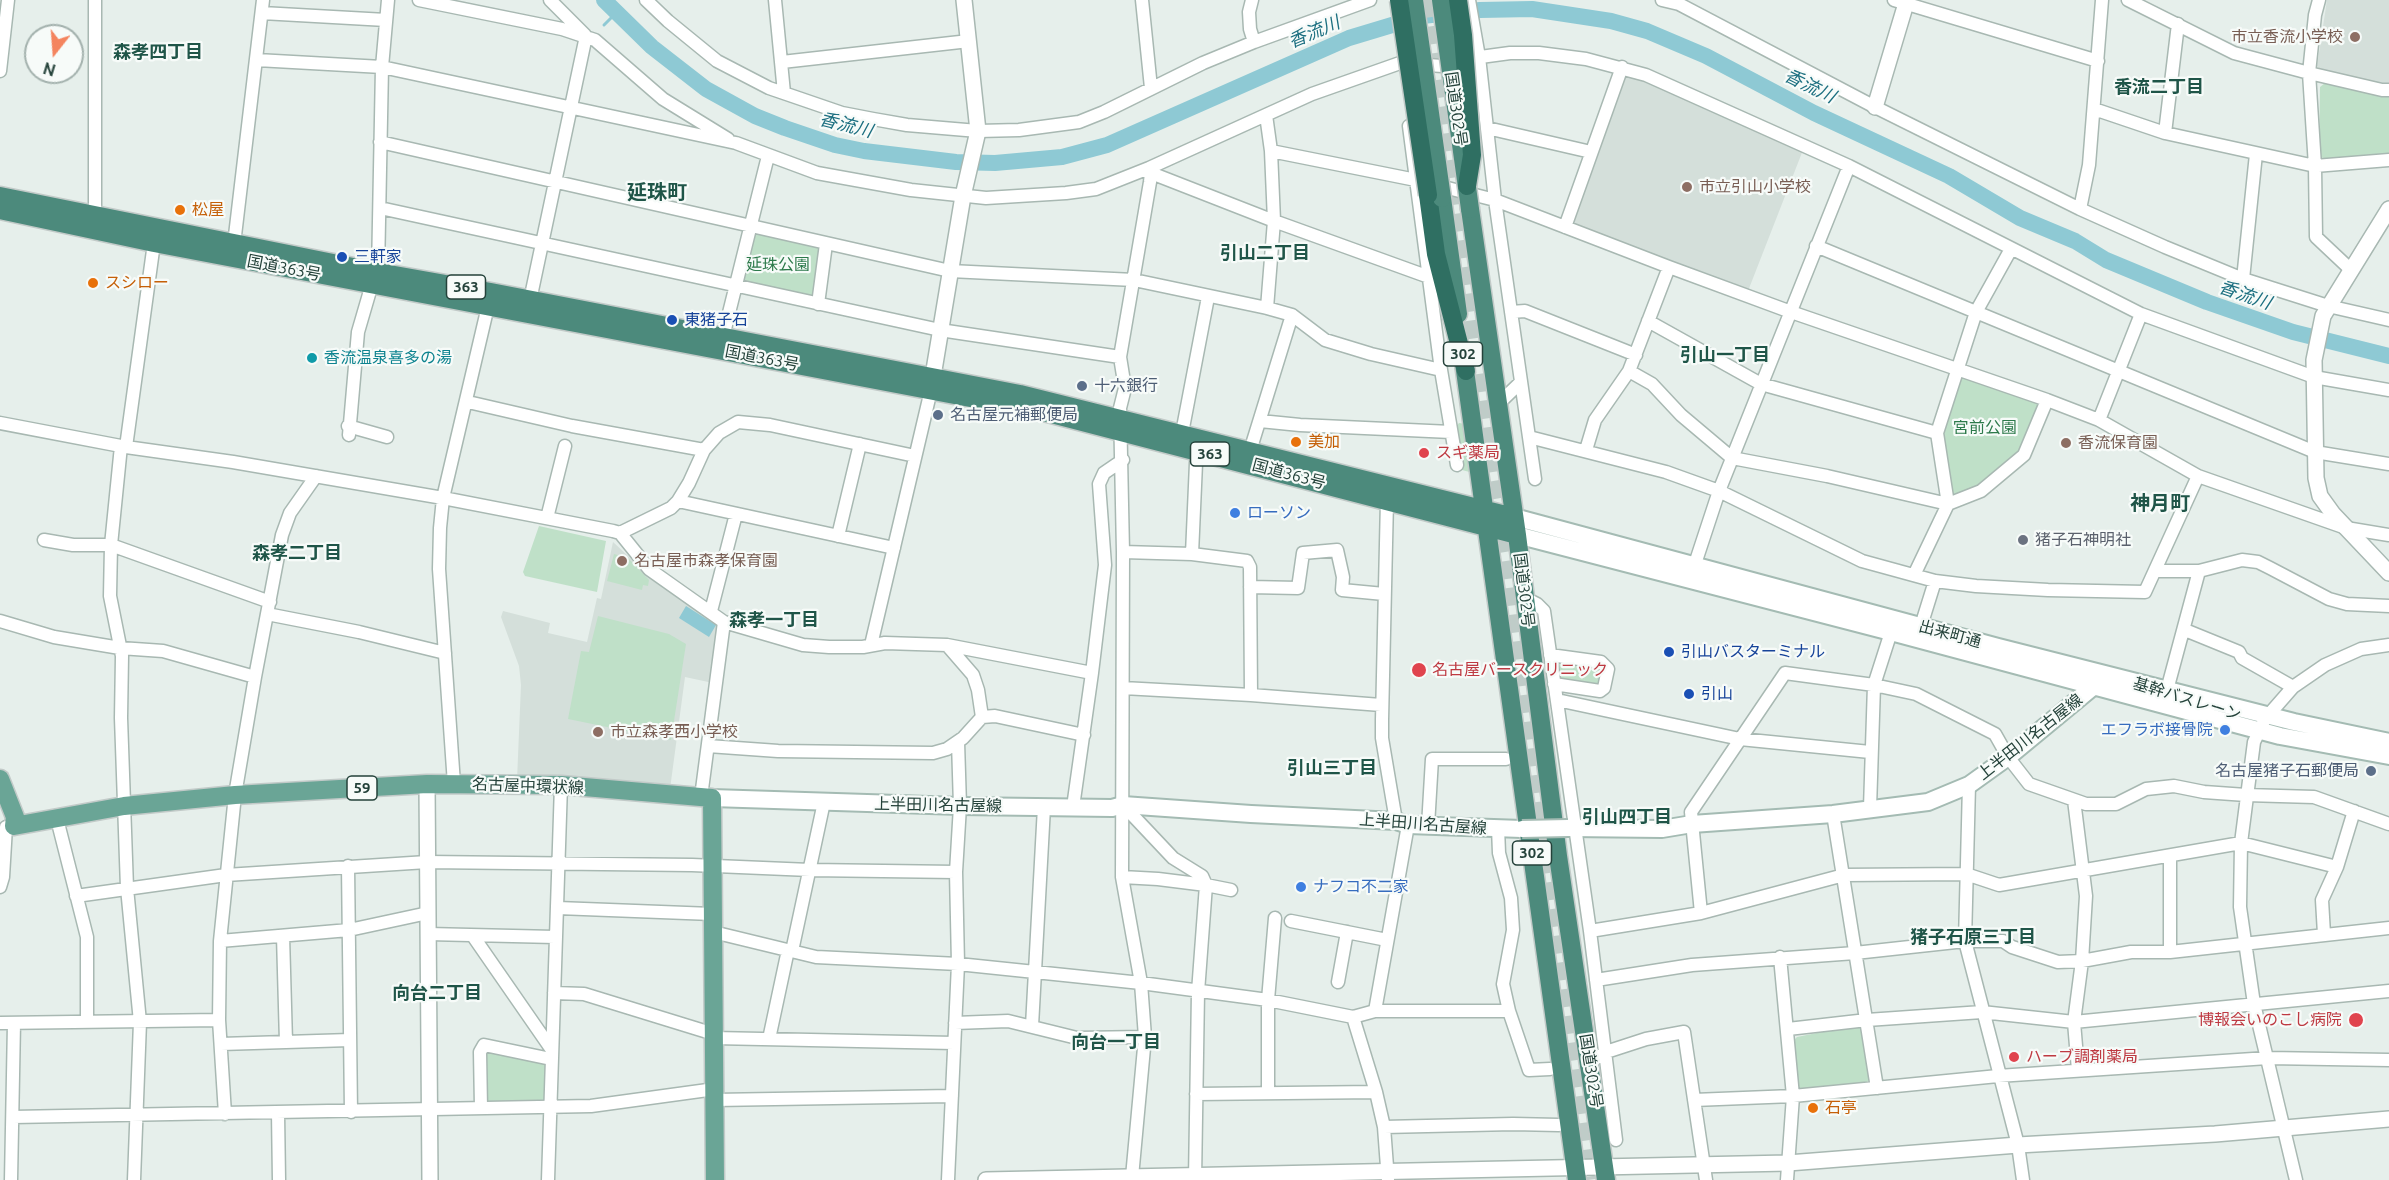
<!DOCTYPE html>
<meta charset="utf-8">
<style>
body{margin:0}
#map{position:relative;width:2389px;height:1180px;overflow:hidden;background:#e6efeb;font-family:Ubuntu,sans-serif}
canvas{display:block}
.north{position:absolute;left:24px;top:24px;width:60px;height:60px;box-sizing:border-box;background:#f7fbf9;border:2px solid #a3b1ad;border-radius:50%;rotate:197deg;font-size:16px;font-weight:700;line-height:24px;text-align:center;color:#24423a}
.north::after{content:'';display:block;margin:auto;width:21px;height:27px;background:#f4845f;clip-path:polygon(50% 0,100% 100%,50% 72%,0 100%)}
</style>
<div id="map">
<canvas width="2389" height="1180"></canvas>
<div class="north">N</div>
</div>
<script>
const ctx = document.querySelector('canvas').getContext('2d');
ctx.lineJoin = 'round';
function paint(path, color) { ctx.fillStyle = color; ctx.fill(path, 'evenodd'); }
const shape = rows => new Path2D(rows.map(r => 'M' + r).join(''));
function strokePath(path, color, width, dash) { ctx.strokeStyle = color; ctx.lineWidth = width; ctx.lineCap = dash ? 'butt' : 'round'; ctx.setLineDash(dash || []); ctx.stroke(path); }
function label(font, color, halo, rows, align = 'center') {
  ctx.font = font + ' Ubuntu,"Noto Sans JP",sans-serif'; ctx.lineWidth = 4.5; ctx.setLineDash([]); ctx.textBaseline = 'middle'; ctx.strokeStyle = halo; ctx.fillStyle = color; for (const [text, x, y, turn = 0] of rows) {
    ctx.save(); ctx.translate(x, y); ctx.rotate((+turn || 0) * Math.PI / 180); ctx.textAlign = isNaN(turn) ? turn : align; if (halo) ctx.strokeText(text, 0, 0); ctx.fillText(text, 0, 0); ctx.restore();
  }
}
paint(shape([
 [2327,0,2389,0,2389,85,2379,85,2322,72,2317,66],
 [1631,75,1650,81,1803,150,1748,291,1571,224,1624,79],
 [613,542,654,580,720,626,713,683,685,677,670,789,517,780,521,685,519,666,501,617,503,611,550,623,548,633,587,642,597,598,601,599]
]), '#d4dfda');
paint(shape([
 [2325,83,2389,97,2389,155,2328,159,2319,157,2320,87],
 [758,234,819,248,822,252,816,298,742,281,754,235],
 [1964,377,2035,401,2039,407,2019,452,1981,485,1955,495,1951,493,1941,432,1958,380],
 [1459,423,1466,424,1477,474,1462,470,1460,463,1464,462,1463,455,1459,455,1456,427],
 [539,526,606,541,597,592,525,576,523,572],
 [614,554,628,558,649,580,648,586,643,585,642,590,607,581],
 [598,616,669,634,686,644,671,740,568,719,581,651,589,652],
 [1560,661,1599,666,1603,670,1599,686,1560,680,1557,664],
 [1856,1025,1861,1027,1869,1080,1865,1084,1800,1091,1796,1087,1792,1042,1797,1037],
 [487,1049,544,1061,546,1065,544,1102,489,1105,485,1101,483,1053]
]), '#bfe0c8');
paint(shape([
 [686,606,716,625,709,637,679,618]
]), '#8ec9d4');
strokePath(shape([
 [604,25,616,13]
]), '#8ec9d4', 3);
strokePath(shape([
 [604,0,652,47,706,89,755,116,785,128,835,145,864,151,956,162,995,163,1062,157,1107,145,1349,38,1422,16,1480,10,1532,9,1611,21,1647,31,1706,56,1814,113,1949,176,2020,218,2075,241,2106,260,2207,302,2293,332,2389,356]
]), '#8ec9d4', 16);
strokePath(shape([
 [1424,0,1490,470,1507,573,1544,864,1588,1180]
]), '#bfccc8', 18, [18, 9]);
const minor = shape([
 [419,0,562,29,595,40,663,99,728,139],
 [550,0,585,35],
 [646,0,668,21,717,61,769,88,842,113,873,119,907,125,978,131,1019,130,1079,122,1104,112,1203,63,1254,42,1370,0],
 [775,0,784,93],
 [1142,0,1151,88],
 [1252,0,1249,12,1250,29,1254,42],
 [1469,0,1479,57,1495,200,1535,479],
 [1662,0,1679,4,1875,107,2080,209,2165,247,2243,279,2328,306,2389,320],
 [1894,0,2098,61],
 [2128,0,2234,53,2309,73,2382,90,2389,90],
 [2319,0,2315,15,2309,73,2315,166,2316,237,2350,269],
 [262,13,386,20],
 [257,60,382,67,736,143,817,173,911,190,986,198,1066,193,1096,189,1149,168,1312,94,1400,63,1442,66,1473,58,1510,53,1539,53,1586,59,1646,75,1849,166,2141,314,2314,377,2389,390],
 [782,62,969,41],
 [0,71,8,0],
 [2094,109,2165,133,2315,166,2389,160],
 [1266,115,1271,151,1274,221,1267,308],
 [1409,126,1441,370,1457,465],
 [1487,128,1591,152],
 [2165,133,2178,24],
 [380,142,950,271,1134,280,1267,308,1292,315,1325,340,1371,354,1441,370],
 [1271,151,1416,180,1495,200,1669,267,1791,312,2047,400,2099,420,2198,476,2346,528,2389,535],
 [1151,173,1274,221,1429,277],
 [380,208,940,330,1120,357],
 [2080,209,2089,165,2102,0],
 [95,216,95,0],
 [1565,227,1622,67],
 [234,244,263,0],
 [1816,246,2315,452,2389,464],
 [378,272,382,67,388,0],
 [2243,279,2256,154],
 [818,304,826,244],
 [529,305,586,36],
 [1511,312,1525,311,1636,355],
 [1648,321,1761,384,1937,433],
 [723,337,768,156],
 [1629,371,1652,384,1681,415,1732,458,1827,476,1948,504,1981,491,2024,455,2047,400],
 [468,402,572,426,704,450],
 [1497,405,1521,382],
 [2099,420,2141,314],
 [1260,421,1300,425,1451,432],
 [0,423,126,447,233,462,443,498,613,531,620,533,649,569,724,622,803,645,829,647,863,647,885,643,947,645,1092,673],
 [348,426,387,437],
 [1182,433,1208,297],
 [349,435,358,332,372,284],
 [1529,437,1666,472,1719,491,1862,561,1935,581,1976,586,2048,590,2145,592,2198,476],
 [121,446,111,545,110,596,122,656,121,718,127,888,140,1022,134,1180],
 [126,447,154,243],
 [1586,450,1595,420,1629,371,1669,267],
 [1250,451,1292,315],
 [1387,500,1382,720,1382,738,1396,821],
 [678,501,894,548],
 [547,518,565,446],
 [620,533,671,508,678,501,689,483,704,450,719,433,738,422,770,425,915,456],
 [838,536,860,444],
 [44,540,73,545,111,545,270,602],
 [1123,552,1192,554,1247,561,1250,567,1251,695],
 [1192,554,1196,463,1198,451],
 [2156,571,2199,571,2242,560,2258,562,2270,568,2329,599,2347,604,2389,606],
 [1692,573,1719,491,1849,166],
 [1915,573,1948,504,1937,433,1976,312,2011,249],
 [1250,587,1298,588,1303,553,1337,550,1343,577,1342,590,1384,594],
 [1525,598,1537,604,1544,611,1590,931,1616,1140],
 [711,611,736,514],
 [267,614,359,632,445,653],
 [0,621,54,637,120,648,163,651,255,677],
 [1921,626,1935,581],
 [2185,630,2239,652,2242,658,2293,687],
 [871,645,931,390],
 [1550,655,1601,662,1608,669,1604,688,1600,691,1554,684],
 [1123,688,1251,695,1381,705],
 [2167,690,2199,571],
 [1557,700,1740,739,1870,752],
 [982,717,995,716,1084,735],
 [708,746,778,751,933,753,947,749,963,738,982,717,978,690,973,675,947,645],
 [454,784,439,569,440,528,443,498,489,302],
 [1969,785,1965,941,2018,1145,2023,1180],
 [701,797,724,622],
 [2074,800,2086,896,2082,961,2074,1022,2078,1070],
 [1123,805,1173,858,1202,876,1206,885,1231,890],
 [1073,807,1092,673,1105,565,1099,484,1104,473,1123,460],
 [1870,808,1874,685,1891,632],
 [1833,814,1877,1088],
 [57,819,87,937,87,1022],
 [1428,826,1432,759,1506,759],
 [348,866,351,1112],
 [1122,877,1158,879,1206,885,1198,992,1195,1180],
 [0,887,3,877,6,827],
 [76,896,226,875,427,862,692,865,810,870,956,872],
 [558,908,712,914],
 [1701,913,1691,812,1785,673,1874,685,1916,694,1995,734,2008,757,2029,784,2086,804,2116,804,2146,789,2174,786,2204,792,2246,795,2314,797,2389,824],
 [1291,921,1387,940],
 [1590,931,1701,913,1844,875,1966,874,1999,885,2241,843,2337,867],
 [713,932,816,957,958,964,1141,983,1268,1000,1353,1017,1375,1011,1408,825],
 [428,934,555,937],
 [2324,934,2322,900,2337,867,2354,811],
 [283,936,286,1042],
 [473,936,552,1050],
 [220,941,349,930,428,913],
 [792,951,824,802],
 [2170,952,2170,856],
 [1780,957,1793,1096,1787,1180],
 [1596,980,1692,965,1855,953,1965,941,2003,941,2012,947,2058,962,2082,961,2131,952,2170,952,2389,928],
 [1338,982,1347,932],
 [554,993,584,994,714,1034],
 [1375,1011,1509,1011,1503,984,1513,930,1511,898,1499,853,1498,828],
 [1509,1011,1529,1070,1550,1069],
 [1353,1017,1376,1092,1384,1127,1388,1180],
 [0,1023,219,1020],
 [955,1023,1008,1021,1077,1038,1145,1037],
 [1032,1026,1044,807],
 [1788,1029,1867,1020,1982,1012,2074,1022,2389,991],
 [714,1038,954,1043],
 [769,1039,788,950],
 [221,1044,350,1040],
 [1590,1062,1606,1052,1646,1039,1684,1032,1706,1180],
 [1268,1093,1268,1000,1275,918],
 [1196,1094,1376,1092],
 [715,1100,952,1096],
 [1694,1100,1793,1096,1998,1076,2268,1058,2389,1060],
 [481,1108,480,1052,484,1045,551,1059],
 [278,1113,279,1180],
 [225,1114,219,1020,220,941,235,795,255,677,282,535,290,513,316,476],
 [13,1117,591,1106,715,1089],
 [1384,1127,1513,1124,1559,1125],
 [1132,1177,1145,1037,1141,983,1122,877,1123,552,1120,408,1125,388,1120,357,1150,182,1151,173,1149,168],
 [11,1180,14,1023],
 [548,1180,561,785],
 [948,1180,958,964,956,872,960,806,958,742],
 [2296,1180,2254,1004,2240,907,2241,843,2254,742,2265,719,2293,687,2325,665,2361,649,2389,645]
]);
const tertiary = shape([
 [1875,107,1907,0],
 [2389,209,2323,316,2314,360,2316,478,2320,496,2333,514,2389,573],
 [931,388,963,196,978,131,964,0],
 [427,784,430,1180],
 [986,1180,1788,1163,2018,1145,2215,1134,2389,1119]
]);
const secondary = shape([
 [1514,517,1998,647,2294,722,2389,742],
 [1517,535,1891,632,2280,736,2389,756],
 [712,798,960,806,1112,808,1123,805,1251,814,1396,821,1408,825,1522,829],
 [1568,828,1662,829,1692,824,1833,814,1928,802,1969,785,2008,757,2094,686]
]);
const primary = shape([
 [0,779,15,817,14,826,124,806,235,795,427,784,561,785,712,798,715,1180]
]);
const trunk = shape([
 [0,196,378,272,491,292,1020,394,1514,517],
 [1442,198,1458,314],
 [1470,209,1517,535,1558,856,1606,1180],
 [0,210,154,243,1044,412,1517,535],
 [1463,356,1577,1180]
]);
const motorway = shape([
 [1428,195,1436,254,1466,371]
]);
strokePath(minor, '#a8b8b2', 15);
strokePath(tertiary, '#a8b8b2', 18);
strokePath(secondary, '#a4bbb3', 20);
strokePath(primary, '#c2cac8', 21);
strokePath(trunk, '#c2cac8', 21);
strokePath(motorway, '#c2cac8', 21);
strokePath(minor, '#fff', 12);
strokePath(tertiary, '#fff', 15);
strokePath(secondary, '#fff', 16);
strokePath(primary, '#6aa596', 18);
strokePath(trunk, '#4c8a7c', 18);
strokePath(motorway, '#2f6f62', 18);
const secondaryBridge = shape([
 [1522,829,1568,828]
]);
const trunkBridge = shape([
 [1414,0,1442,198],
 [1441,0,1470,209]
]);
const motorwayBridge = shape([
 [1399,0,1428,195],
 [1458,0,1463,35,1472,155,1467,186]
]);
strokePath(secondaryBridge, '#a4bbb3', 20, []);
strokePath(trunkBridge, '#c2cac8', 21, []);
strokePath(motorwayBridge, '#c2cac8', 21, []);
strokePath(secondaryBridge, '#fff', 16);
strokePath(trunkBridge, '#4c8a7c', 18);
strokePath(motorwayBridge, '#2f6f62', 18);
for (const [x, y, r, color] of [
 [2355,37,6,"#8d6e63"],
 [1687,187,6,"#8d6e63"],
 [180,210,6,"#e8710a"],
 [342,257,6,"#1a4fb4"],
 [93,283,6,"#e8710a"],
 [672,320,6,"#1a4fb4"],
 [312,358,6,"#0f9aa8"],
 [1082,386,6,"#5c6f8a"],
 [938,415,6,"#5c6f8a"],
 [1296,442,6,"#e8710a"],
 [2066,443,6,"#8d6e63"],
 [1424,453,6,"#e0444e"],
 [1235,513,6,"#3f7fe0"],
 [2023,540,6,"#6b7280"],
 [622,561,6,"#8d6e63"],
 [1669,652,6,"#1a4fb4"],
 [1419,670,8,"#e0444e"],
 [1689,694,6,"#1a4fb4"],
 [2225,730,6,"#3f7fe0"],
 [598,732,6,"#8d6e63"],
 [2371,771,6,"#5c6f8a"],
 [1301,887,6,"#3f7fe0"],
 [2356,1020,8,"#e0444e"],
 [2014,1057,6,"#e0444e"],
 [1813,1108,6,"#e8710a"]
]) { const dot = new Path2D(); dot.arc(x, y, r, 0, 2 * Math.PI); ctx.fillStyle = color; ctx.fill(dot); strokePath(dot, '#f7fbf9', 2); }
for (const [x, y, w] of [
 [466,287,39],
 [1463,354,39],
 [1210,454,39],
 [362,788,30],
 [1532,853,39]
]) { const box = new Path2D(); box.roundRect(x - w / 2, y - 12, w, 24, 4.5); ctx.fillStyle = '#f7fbf9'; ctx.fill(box); strokePath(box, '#24423a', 1.5); }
label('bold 15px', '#24423a', null, [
 ["363",466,287],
 ["302",1463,354],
 ["363",1210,454],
 ["59",362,788],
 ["302",1532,853]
]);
label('16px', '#785e54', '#f7fbf9', [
 ["市立香流小学校",2343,37,"right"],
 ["市立引山小学校",1699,187],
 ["香流保育園",2078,443],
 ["名古屋市森孝保育園",634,561],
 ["市立森孝西小学校",610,732]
], 'left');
label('16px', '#24423a', '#f7fbf9', [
 ["国道302号",1456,109,82],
 ["国道363号",284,268,11],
 ["国道363号",762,358,11],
 ["国道363号",1289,474,15],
 ["国道302号",1524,590,83],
 ["出来町通",1950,634,15],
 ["基幹バスレーン",2187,699,17],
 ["上半田川名古屋線",2030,737,-38],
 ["名古屋中環状線",528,786,2],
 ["上半田川名古屋線",938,805,1],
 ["上半田川名古屋線",1423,824,4],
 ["国道302号",1591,1071,81]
]);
label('16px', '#c56008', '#f7fbf9', [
 ["松屋",192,210],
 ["スシロー",105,283],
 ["美加",1308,442],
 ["石亭",1825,1108]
], 'left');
label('16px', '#164399', '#f7fbf9', [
 ["三軒家",354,257],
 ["東猪子石",684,320],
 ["引山バスターミナル",1681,652],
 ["引山",1701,694]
], 'left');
label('16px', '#2d7a4b', '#f7fbf9', [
 ["延珠公園",778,265],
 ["宮前公園",1985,428]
]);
label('16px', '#0d838f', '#f7fbf9', [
 ["香流温泉喜多の湯",324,358]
], 'left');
label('16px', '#4e5e75', '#f7fbf9', [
 ["十六銀行",1094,386],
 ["名古屋元補郵便局",950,415],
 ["名古屋猪子石郵便局",2359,771,"right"]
], 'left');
label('16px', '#be3a42', '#f7fbf9', [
 ["スギ薬局",1436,453],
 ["名古屋バースクリニック",1432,670],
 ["博報会いのこし病院",2342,1020,"right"],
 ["ハーブ調剤薬局",2026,1057]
], 'left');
label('16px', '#366cbe', '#f7fbf9', [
 ["ローソン",1247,513],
 ["エフラボ接骨院",2213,730,"right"],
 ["ナフコ不二家",1313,887]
], 'left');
label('16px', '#5b616d', '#f7fbf9', [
 ["猪子石神明社",2035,540]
], 'left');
label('italic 18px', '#1c6f80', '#f7fbf9', [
 ["香流川",1314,32,-23],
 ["香流川",1810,86,26],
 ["香流川",846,125,14],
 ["香流川",2245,295,19]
]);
label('bold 18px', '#1f5548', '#f7fbf9', [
 ["森孝四丁目",158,52],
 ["香流二丁目",2159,87],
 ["引山二丁目",1265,253],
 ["引山一丁目",1725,355],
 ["森孝二丁目",297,553],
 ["森孝一丁目",774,620],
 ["引山三丁目",1332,768],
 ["引山四丁目",1627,817],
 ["猪子石原三丁目",1973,937],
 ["向台二丁目",437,993],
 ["向台一丁目",1116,1042]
]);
label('bold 20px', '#1f5548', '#f7fbf9', [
 ["延珠町",657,192],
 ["神月町",2160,503]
]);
</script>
